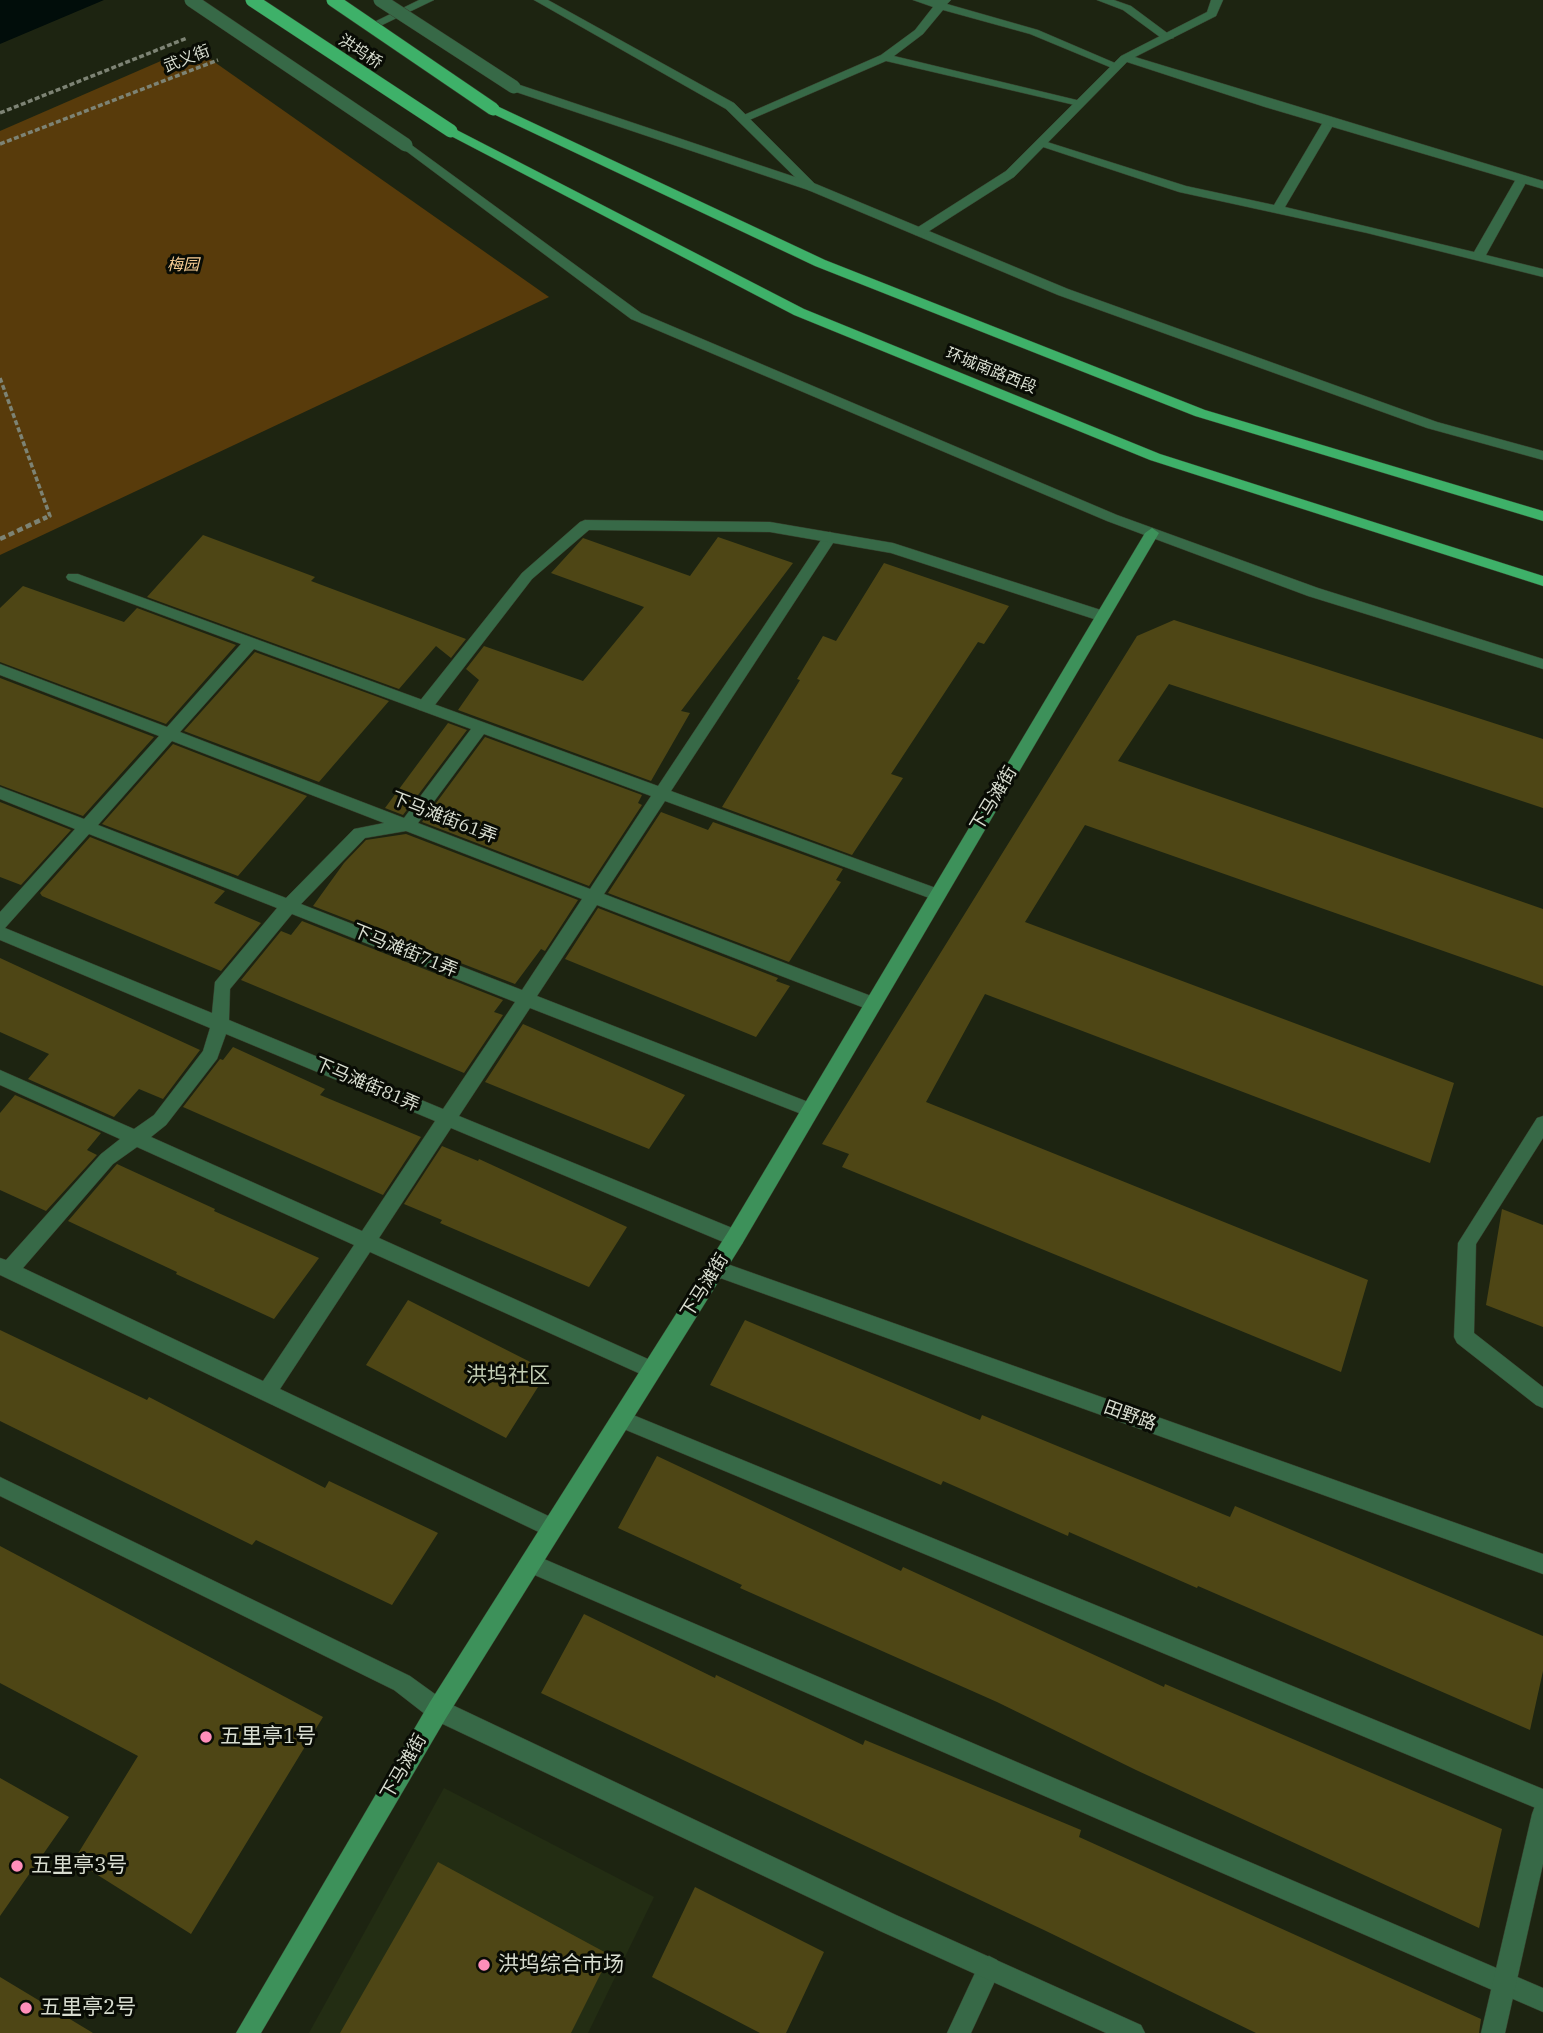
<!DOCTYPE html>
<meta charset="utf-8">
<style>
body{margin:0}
canvas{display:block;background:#1d2411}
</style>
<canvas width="1543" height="2033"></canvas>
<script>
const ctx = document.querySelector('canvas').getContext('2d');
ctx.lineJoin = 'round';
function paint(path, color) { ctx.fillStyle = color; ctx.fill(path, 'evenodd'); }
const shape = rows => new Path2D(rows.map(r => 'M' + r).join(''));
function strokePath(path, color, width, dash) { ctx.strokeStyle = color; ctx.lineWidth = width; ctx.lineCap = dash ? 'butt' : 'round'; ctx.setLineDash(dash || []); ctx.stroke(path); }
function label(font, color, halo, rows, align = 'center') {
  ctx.font = font + ' "IBM Plex Serif","Noto Sans SC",serif'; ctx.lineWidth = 6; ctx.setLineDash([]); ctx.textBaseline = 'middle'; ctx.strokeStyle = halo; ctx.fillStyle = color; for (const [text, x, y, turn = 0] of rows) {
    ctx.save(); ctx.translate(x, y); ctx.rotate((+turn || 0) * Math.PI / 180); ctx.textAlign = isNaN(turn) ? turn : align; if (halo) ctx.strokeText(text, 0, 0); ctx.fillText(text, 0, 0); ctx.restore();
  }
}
paint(shape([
 [444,1788,654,1897,588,2033,309,2033]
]), '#232d13');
paint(shape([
 [193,47,549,297,0,555,0,131]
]), '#583b0b');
paint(shape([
 [0,0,104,0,0,44]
]), '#010d0a');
paint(shape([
 [203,535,315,577,311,581,466,639,451,658,436,646,399,689,147,597],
 [718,537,793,563,681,711,690,713,651,781,458,710,479,680,466,669,484,646,583,681,644,607,551,573,583,538,690,576],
 [884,563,1009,606,984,644,978,642,891,774,903,778,852,855,722,807,800,680,797,679,823,636,836,641],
 [23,586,124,622,137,608,236,645,166,724,0,662,0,608],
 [1174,620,1543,739,1543,808,1169,684,1118,761,1543,909,1543,986,1085,825,1025,922,1454,1083,1430,1163,985,994,926,1102,1368,1280,1341,1372,842,1167,849,1154,822,1144,1137,636],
 [255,652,389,701,319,782,184,731],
 [0,678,154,737,83,816,0,785],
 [448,723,467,730,403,815,385,808],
 [485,737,642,795,638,803,642,805,589,886,422,822],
 [173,744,307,796,238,876,102,824],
 [0,802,71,830,21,885,0,877],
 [661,812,708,830,713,822,843,869,836,880,841,882,789,962,608,893],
 [406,834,578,900,545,951,541,949,515,984,313,906,344,863,366,840],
 [90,837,225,891,214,903,261,923,221,971,42,896,40,893],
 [598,908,778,978,776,981,790,986,756,1037,565,959],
 [302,921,503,1000,494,1012,503,1015,464,1073,241,980,281,931,291,935],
 [0,958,41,977,200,1050,163,1099,139,1089,114,1117,28,1079,49,1054,0,1032],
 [523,1024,685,1095,649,1149,485,1082],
 [233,1047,325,1089,320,1095,421,1137,383,1195,183,1107,220,1059,223,1060],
 [15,1095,101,1133,87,1150,97,1155,46,1211,0,1190,0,1113],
 [442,1146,478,1161,479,1159,627,1227,589,1287,440,1223,442,1220,404,1204],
 [117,1164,215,1209,214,1211,319,1258,274,1319,176,1274,177,1272,68,1221],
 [1502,1209,1543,1225,1543,1327,1486,1305],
 [408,1300,548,1371,506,1438,366,1365],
 [745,1320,980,1420,982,1415,1230,1517,1235,1506,1543,1636,1543,1671,1530,1730,1198,1586,1197,1588,1069,1532,1068,1536,943,1481,941,1485,710,1385],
 [0,1330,147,1400,149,1397,325,1488,329,1481,438,1533,392,1605,256,1540,252,1545,0,1421],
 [657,1456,901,1571,903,1567,1164,1687,1165,1684,1502,1829,1479,1928,1136,1770,997,1702,740,1588,742,1585,618,1528],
 [0,1546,323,1717,191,1934,74,1860,138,1756,0,1683],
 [584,1614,715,1678,716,1675,863,1745,865,1740,1081,1830,1079,1837,1481,2019,1479,2033,1256,2033,1046,1931,541,1693],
 [0,1778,69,1817,0,1916],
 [438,1862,610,1955,571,2033,340,2033],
 [695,1887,824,1952,786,2033,760,2033,652,1977],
 [0,1977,93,2033,0,2033]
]), '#4e4615');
const lane = shape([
 [913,0,951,0,947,4,1038,30,1122,66,1112,68,1030,34,943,10,923,34,894,56,1085,102,1079,106,886,61,747,121,737,118,881,55,915,30,933,7,913,0],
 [1097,0,1114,0,1131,6,1174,38,1164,40,1123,10,1097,0],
 [514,83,816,184,1068,289,1437,422,1543,451,1543,460,1427,428,1058,295,808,190,510,90,508,87,514,83],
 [1329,118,1335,122,1285,207,1474,252,1516,179,1518,176,1526,176,1528,179,1486,255,1543,269,1543,277,1367,233,1179,192,1034,144,1044,141,1186,186,1274,205,1323,122,1329,118],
 [406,141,641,313,1117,515,1318,588,1543,659,1543,669,1308,596,1107,521,631,319,402,148,400,145,406,141],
 [830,532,837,537,671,791,944,891,946,895,944,899,932,899,665,801,604,894,879,999,882,1004,879,1009,867,1009,597,905,537,996,816,1105,819,1110,816,1115,810,1117,804,1115,530,1008,459,1116,742,1232,744,1238,742,1244,735,1246,728,1244,451,1128,379,1238,659,1364,662,1370,659,1376,652,1379,645,1376,370,1252,280,1389,559,1521,562,1528,559,1535,552,1538,545,1535,0,1275,0,1258,6,1260,101,1154,120,1139,0,1085,0,1070,134,1129,154,1115,203,1051,210,1028,0,940,0,912,75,829,0,799,0,787,84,819,159,736,0,675,0,664,167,727,241,644,68,580,66,577,68,574,78,574,658,786,825,534,830,532],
 [254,649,471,729,404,818,180,732,254,649],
 [484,734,651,796,590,889,418,823,484,734],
 [172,741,384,823,354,829,286,898,98,825,172,741],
 [406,831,582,899,522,990,301,904,365,838,406,831],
 [89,834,277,908,215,982,212,1013,5,928,89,834],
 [292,914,515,1002,443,1109,229,1020,230,989,292,914],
 [226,1034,435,1121,362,1231,151,1137,166,1125,217,1059,226,1034],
 [137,1147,354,1245,263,1381,23,1268,113,1164,137,1147],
 [621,1410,1543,1789,1543,1811,614,1425,611,1419,614,1413,621,1410],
 [530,1553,1543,1988,1543,2012,523,1570,520,1563,523,1556,530,1553],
 [989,1956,997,1960,1001,1968,971,2033,947,2033,981,1960,989,1956]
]);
const street = shape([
 [419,0,434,0,376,28,366,26,419,0],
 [534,0,548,0,734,103,818,187,812,191,808,190,726,109,534,0],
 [1211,0,1223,0,1216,16,1135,57,1543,181,1543,189,1265,107,1127,62,1014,177,923,235,915,235,915,229,1006,171,1121,56,1207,12,1211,0],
 [585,520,770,522,893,543,1107,612,1110,616,1107,620,1097,620,891,553,770,532,589,530,532,579,431,710,419,710,417,706,419,702,522,573,580,522,585,520],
 [1543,1116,1543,1138,1476,1244,1474,1333,1543,1387,1543,1408,1536,1405,1457,1343,1454,1337,1458,1243,1537,1118,1543,1116],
 [716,1260,1543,1554,1543,1574,709,1274,706,1268,709,1262,716,1260],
 [0,1477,410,1676,446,1702,896,1915,1141,2025,1145,2033,1106,2033,880,1931,430,1718,394,1690,0,1496,0,1477],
 [1543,1803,1543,1864,1505,2033,1481,2033,1532,1814,1535,1806,1543,1803]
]);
const secondary = shape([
 [1152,528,1159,533,742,1244,446,1718,261,2033,236,2033,430,1702,728,1232,1145,533,1152,528]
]);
const primary = shape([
 [489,106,497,106,825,260,1205,410,1543,511,1543,521,1195,416,815,266,489,112,489,106],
 [451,127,804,309,1160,454,1543,576,1543,586,1150,460,794,315,447,134,447,128,451,127]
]);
strokePath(lane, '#373e2c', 1);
strokePath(street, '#373e2c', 1);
strokePath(secondary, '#373e2c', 1);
strokePath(primary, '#373e2c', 1);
strokePath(shape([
 [0,113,187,38],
 [0,144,218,60],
 [0,378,50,516,43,519]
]), '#7d8374', 3.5, [5, 2.5]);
strokePath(shape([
 [0,539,47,517]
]), '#7d8374', 4.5, [6, 3.5]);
paint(lane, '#376947');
paint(street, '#376947');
paint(secondary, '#3d915a');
paint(primary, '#3eb169');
const laneBridge = shape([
 [191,0,406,145],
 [380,0,514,87]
]);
const primaryBridge = shape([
 [252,0,451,131],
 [333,0,493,109]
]);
strokePath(laneBridge, '#373e2c', 14, []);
strokePath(primaryBridge, '#373e2c', 14, []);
strokePath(laneBridge, '#376947', 13);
strokePath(primaryBridge, '#3eb169', 13);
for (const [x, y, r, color] of [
 [206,1737,7,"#ff8eba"],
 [17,1866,7,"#ff8eba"],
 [484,1965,7,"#ff8eba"],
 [26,2008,7,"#ff8eba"]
]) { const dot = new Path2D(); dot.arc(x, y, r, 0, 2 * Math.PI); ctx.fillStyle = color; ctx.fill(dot); strokePath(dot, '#090c05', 2.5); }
label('16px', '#d8ddd0', '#090c05', [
 ["洪坞桥",360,52,33],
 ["武义街",187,59,-21],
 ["环城南路西段",991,371,22]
]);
label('italic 16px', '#f6cc94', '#090c05', [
 ["梅园",183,265]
]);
label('18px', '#d8ddd0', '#090c05', [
 ["下马滩街",994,799,-59],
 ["下马滩街61弄",444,818,21],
 ["下马滩街71弄",405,951,22],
 ["下马滩街81弄",367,1085,23],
 ["下马滩街",705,1286,-58],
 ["田野路",1130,1416,20],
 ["下马滩街",404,1767,-60]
]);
label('21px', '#c2cdb4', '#090c05', [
 ["洪坞社区",508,1376]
]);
label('21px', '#d8ddd0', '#090c05', [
 ["五里亭1号",220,1737],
 ["五里亭3号",31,1866],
 ["洪坞综合市场",498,1965],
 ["五里亭2号",40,2008]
], 'left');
</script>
